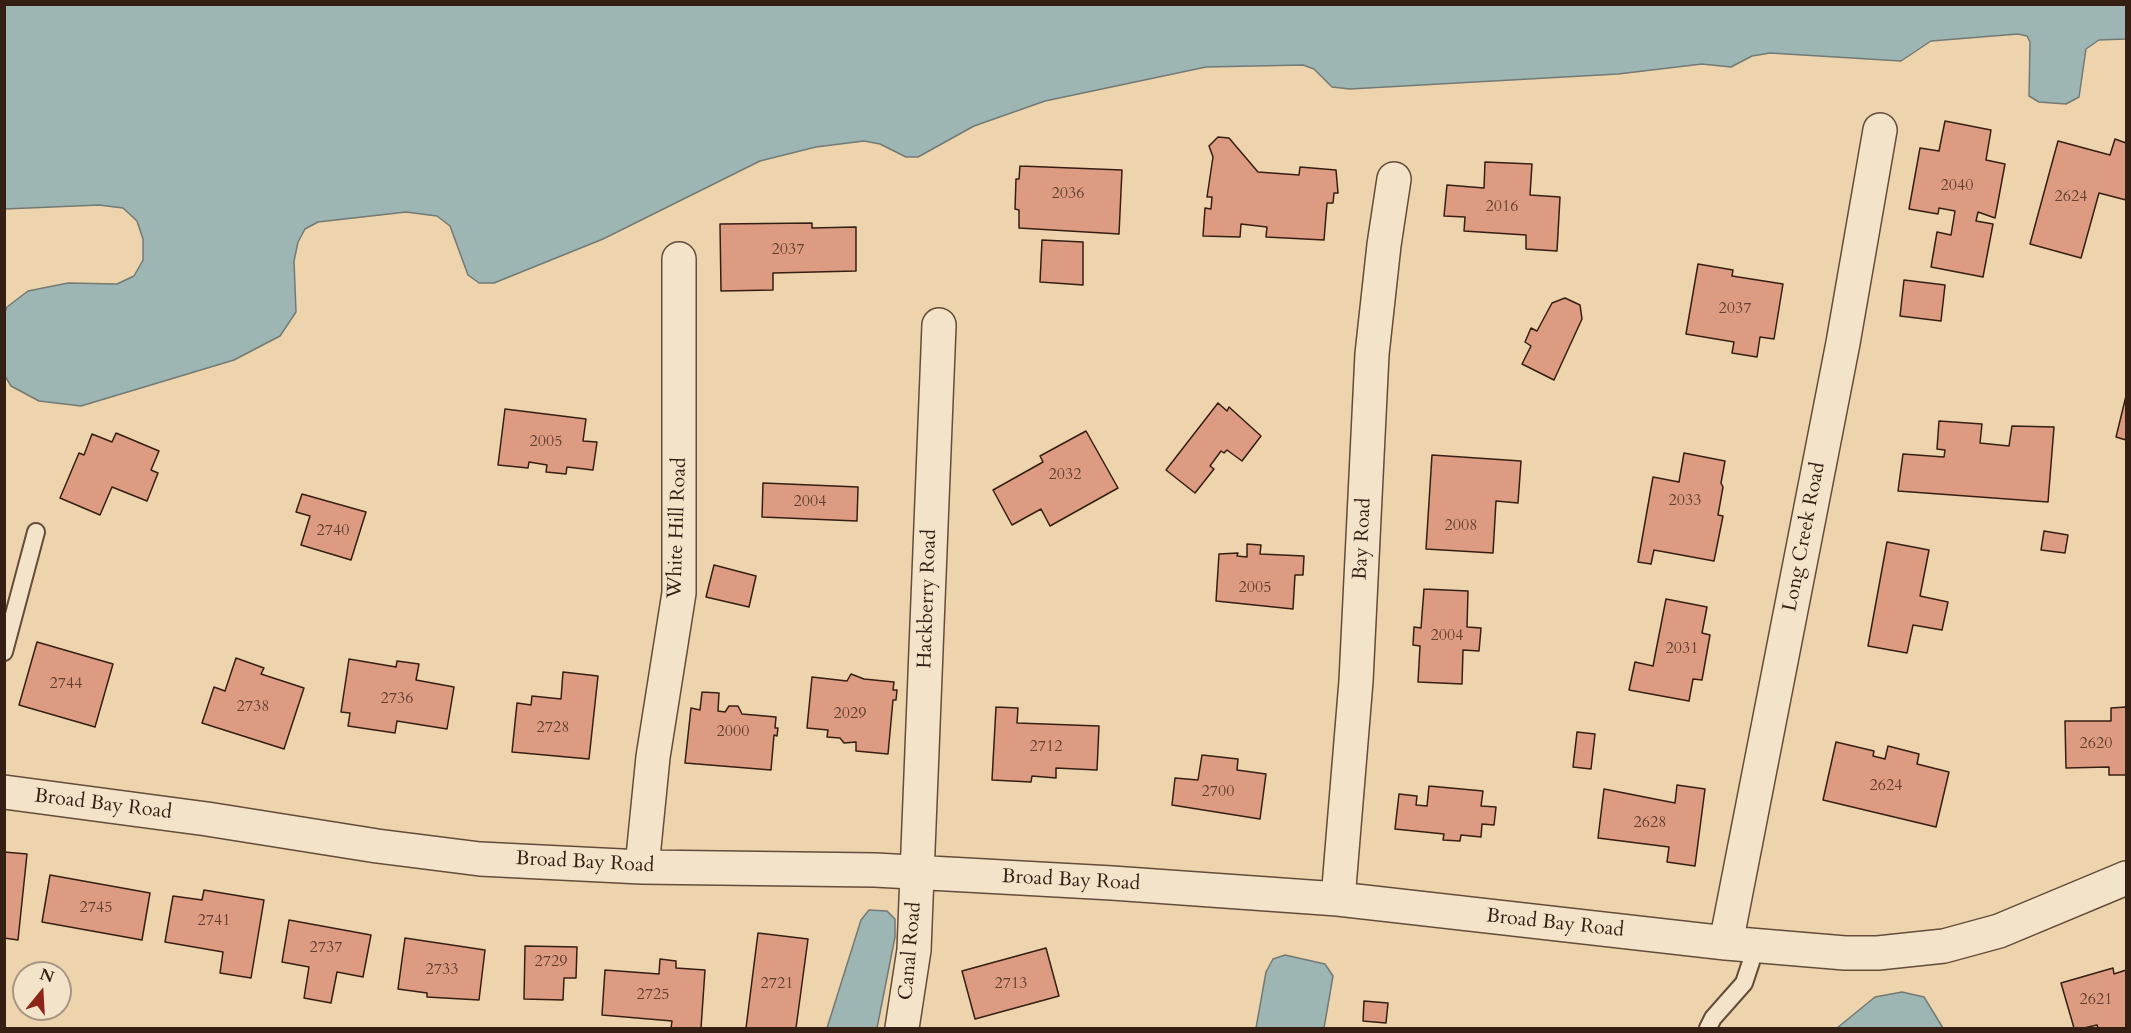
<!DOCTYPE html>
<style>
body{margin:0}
#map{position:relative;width:2131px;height:1033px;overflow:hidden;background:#edd4ac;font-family:Cardo,serif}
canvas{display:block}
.frame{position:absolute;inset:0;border:6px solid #351e14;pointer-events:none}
.north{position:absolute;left:12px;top:961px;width:60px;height:60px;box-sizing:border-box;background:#f3e3c9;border:2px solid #a79481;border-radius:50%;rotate:18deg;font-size:16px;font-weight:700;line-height:24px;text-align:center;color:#351e14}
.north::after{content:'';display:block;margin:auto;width:21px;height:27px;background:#8f2418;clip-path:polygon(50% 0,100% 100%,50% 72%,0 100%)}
</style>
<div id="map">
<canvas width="2131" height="1033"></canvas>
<div class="frame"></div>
<div class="north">N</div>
</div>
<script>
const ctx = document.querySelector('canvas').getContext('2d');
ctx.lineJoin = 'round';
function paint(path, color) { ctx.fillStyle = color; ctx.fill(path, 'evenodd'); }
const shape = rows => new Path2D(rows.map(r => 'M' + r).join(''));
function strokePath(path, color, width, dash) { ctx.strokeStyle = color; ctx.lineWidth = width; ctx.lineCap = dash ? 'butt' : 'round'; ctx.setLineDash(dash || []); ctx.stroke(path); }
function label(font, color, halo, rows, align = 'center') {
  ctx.font = font + ' Cardo,serif'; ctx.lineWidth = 4.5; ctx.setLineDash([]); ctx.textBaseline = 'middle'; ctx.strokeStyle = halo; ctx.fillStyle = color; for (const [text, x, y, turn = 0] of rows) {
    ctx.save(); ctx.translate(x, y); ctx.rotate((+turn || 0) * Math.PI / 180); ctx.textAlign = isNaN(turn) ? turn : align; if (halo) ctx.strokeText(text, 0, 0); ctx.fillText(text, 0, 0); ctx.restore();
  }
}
const water = shape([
 [2126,4,2126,39,2099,40,2086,49,2079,97,2066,104,2039,102,2029,96,2030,42,2027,36,2018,34,1931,41,1901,61,1770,53,1752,56,1731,67,1702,64,1618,74,1350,89,1332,87,1314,69,1303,65,1206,67,1045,101,974,126,918,157,906,157,880,144,864,141,816,147,760,161,603,239,494,283,479,283,468,275,450,226,437,216,406,212,318,222,305,229,298,242,294,261,296,312,280,336,234,360,81,406,39,401,11,386,5,376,4,314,7,307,28,291,68,283,117,284,134,276,143,260,143,239,137,221,123,208,99,205,5,209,5,5,2126,4],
 [869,910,887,911,895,919,895,937,877,1028,827,1028,861,920,869,910],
 [1285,955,1325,964,1333,976,1324,1028,1256,1028,1266,972,1273,959,1285,955],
 [1902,992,1924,997,1943,1028,1837,1028,1875,997,1902,992]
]);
paint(water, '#9db6b4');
strokePath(water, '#737974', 1.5);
const building = shape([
 [1945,121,1991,130,1986,160,2005,164,1995,218,1978,212,1976,221,1993,224,1983,277,1931,267,1937,232,1951,235,1955,211,1939,208,1938,214,1909,209,1920,148,1939,151,1945,121],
 [1218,137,1229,138,1258,172,1299,175,1300,167,1336,170,1338,193,1334,193,1333,203,1327,203,1324,240,1266,237,1267,227,1241,224,1240,237,1203,236,1205,208,1211,209,1212,197,1207,197,1213,157,1209,146,1218,137],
 [2115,139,2126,143,2126,200,2099,193,2081,258,2030,244,2058,141,2110,155,2115,139],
 [1485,162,1532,164,1530,195,1560,197,1557,251,1526,249,1526,235,1464,231,1465,217,1444,216,1447,185,1484,188,1485,162],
 [1020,166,1122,170,1119,234,1019,228,1019,210,1015,209,1016,179,1019,179,1020,166],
 [812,223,812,228,856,227,856,271,773,273,773,290,721,291,720,224,812,223],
 [1042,240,1083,242,1083,285,1040,282,1042,240],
 [1698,264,1733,270,1732,276,1783,284,1774,339,1760,337,1757,357,1732,353,1734,342,1686,334,1698,264],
 [1904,280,1945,285,1941,321,1900,316,1904,280],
 [1565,298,1580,305,1582,319,1554,380,1522,364,1531,346,1525,342,1531,328,1537,331,1552,303,1565,298],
 [2126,396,2126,440,2116,437,2126,396],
 [1218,403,1227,411,1229,407,1261,436,1242,461,1227,450,1224,453,1221,451,1210,466,1214,469,1195,493,1166,470,1218,403],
 [505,409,586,419,583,441,597,442,593,470,567,467,566,474,546,472,547,465,529,462,528,468,498,465,505,409],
 [1939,421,1982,424,1980,443,2009,446,2012,426,2054,427,2048,502,1898,491,1903,454,1944,457,1945,450,1937,449,1939,421],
 [1086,431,1118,488,1050,526,1041,509,1012,525,993,490,1043,462,1040,456,1086,431],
 [116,433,159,451,151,470,158,473,147,501,112,487,100,515,60,498,79,453,84,455,92,434,112,442,116,433],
 [1684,453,1725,461,1721,483,1723,487,1718,515,1723,516,1714,561,1654,550,1651,564,1638,562,1653,477,1679,482,1684,453],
 [1432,455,1521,461,1518,503,1496,501,1493,553,1426,549,1432,455],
 [763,483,858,487,857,521,762,517,763,483],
 [302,494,366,512,351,560,301,545,310,516,296,512,302,494],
 [2044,531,2068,535,2065,553,2041,550,2044,531],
 [1887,542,1929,550,1920,596,1948,602,1942,630,1913,625,1907,653,1868,646,1887,542],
 [1247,544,1261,545,1260,554,1304,556,1303,575,1295,575,1293,609,1216,601,1219,554,1238,553,1237,556,1247,557,1247,544],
 [714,565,756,576,749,607,706,597,714,565],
 [1424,589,1468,591,1467,627,1481,628,1479,651,1463,650,1462,684,1418,682,1420,646,1413,645,1414,627,1421,628,1424,589],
 [1666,599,1707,607,1702,633,1710,635,1702,680,1693,679,1689,701,1629,690,1635,662,1653,666,1666,599],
 [37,642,113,664,95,727,19,705,37,642],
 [236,658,264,668,261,674,304,688,284,749,202,723,214,687,225,691,236,658],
 [349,659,396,667,397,661,419,664,416,680,454,687,447,729,397,721,395,733,348,726,350,713,341,712,349,659],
 [563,672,598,676,589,759,512,752,517,703,531,705,532,696,561,699,563,672],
 [851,674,864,679,894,682,893,690,897,690,896,700,893,700,888,754,856,751,856,742,844,743,840,738,827,737,828,730,807,728,812,677,847,681,851,674],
 [702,692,719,693,718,711,725,712,729,706,738,706,742,714,776,717,775,728,778,728,777,736,774,735,771,770,685,763,691,708,700,710,702,692],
 [996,707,1018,708,1017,723,1099,726,1097,770,1056,768,1056,778,1032,776,1031,782,992,780,996,707],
 [2126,707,2126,775,2109,775,2109,767,2066,768,2065,721,2111,721,2111,708,2126,707],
 [1577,732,1595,734,1591,769,1573,767,1577,732],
 [1836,742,1874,751,1873,756,1885,759,1888,746,1919,754,1917,764,1949,772,1936,827,1823,800,1836,742],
 [1202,755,1238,759,1237,770,1266,774,1260,819,1172,805,1175,778,1198,780,1202,755],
 [1677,785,1705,789,1695,866,1667,862,1669,847,1598,838,1604,789,1675,803,1677,785],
 [1429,786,1483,791,1481,806,1496,807,1494,825,1482,824,1481,837,1461,835,1460,841,1443,840,1444,834,1395,829,1399,794,1417,796,1416,805,1427,806,1429,786],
 [4,852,27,854,18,940,4,938,4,852],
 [50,875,150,893,142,940,42,922,50,875],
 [204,890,264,900,251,978,220,973,223,952,165,942,173,896,202,900,204,890],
 [289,920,371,935,363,977,337,972,331,1003,304,998,309,967,282,962,289,920],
 [758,933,808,939,796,1028,746,1028,758,933],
 [405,938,485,950,479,1000,427,997,427,993,398,989,405,938],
 [525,946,577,947,576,978,564,978,563,1000,524,999,525,946],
 [1046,948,1059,996,975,1019,962,971,1046,948],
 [660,959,676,961,676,968,705,970,701,1028,671,1028,672,1021,602,1015,605,970,659,974,660,959],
 [2113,968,2114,974,2126,970,2126,1028,2098,1028,2097,1025,2084,1028,2074,1028,2061,983,2113,968],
 [1364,1001,1388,1003,1386,1023,1363,1021,1364,1001]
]);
paint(building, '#dd9c81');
strokePath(building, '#351e14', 1.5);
const service = shape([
 [4,652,36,532],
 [1708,1028,1713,1018,1744,983,1751,962,1751,945]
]);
const minor = shape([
 [4,792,207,819,377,846,480,859,642,867,875,870,1112,883,1338,899,1726,943,1845,953,1878,953,1944,946,1999,931,2126,878],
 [642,867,653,757,679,593,679,259],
 [1338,899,1356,681,1372,354,1384,245,1394,179],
 [1726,943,1843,343,1880,130],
 [902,1028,914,950,939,325]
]);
strokePath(service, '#634c3a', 20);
strokePath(minor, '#634c3a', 36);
strokePath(service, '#f3e3c9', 16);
strokePath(minor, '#f3e3c9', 33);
label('16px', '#5f3e2f', null, [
 ["2040",1957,186],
 ["2036",1068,194],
 ["2624",2071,197],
 ["2016",1502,207],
 ["2037",788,250],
 ["2037",1735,309],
 ["2005",546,442],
 ["2032",1065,475],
 ["2033",1685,501],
 ["2004",810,502],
 ["2008",1461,526],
 ["2740",333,531],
 ["2005",1255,588],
 ["2004",1447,636],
 ["2031",1682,649],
 ["2744",66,684],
 ["2736",397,699],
 ["2738",253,707],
 ["2029",850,714],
 ["2728",553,728],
 ["2000",733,732],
 ["2620",2096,744],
 ["2712",1046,747],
 ["2624",1886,786],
 ["2700",1218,792],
 ["2628",1650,823],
 ["2745",96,908],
 ["2741",214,921],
 ["2737",326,948],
 ["2729",551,962],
 ["2733",442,970],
 ["2721",777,984],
 ["2713",1011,984],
 ["2725",653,995],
 ["2621",2096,1000]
]);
label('20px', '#351e14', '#f3e3c9', [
 ["White Hill Road",678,528,-88],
 ["Long Creek Road",1805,537,-79],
 ["Bay Road",1363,539,-87],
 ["Hackberry Road",928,599,-88],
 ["Broad Bay Road",103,805,7],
 ["Broad Bay Road",585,863,3],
 ["Broad Bay Road",1071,881,3],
 ["Broad Bay Road",1555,924,6],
 ["Canal Road",911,951,-85]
]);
</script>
